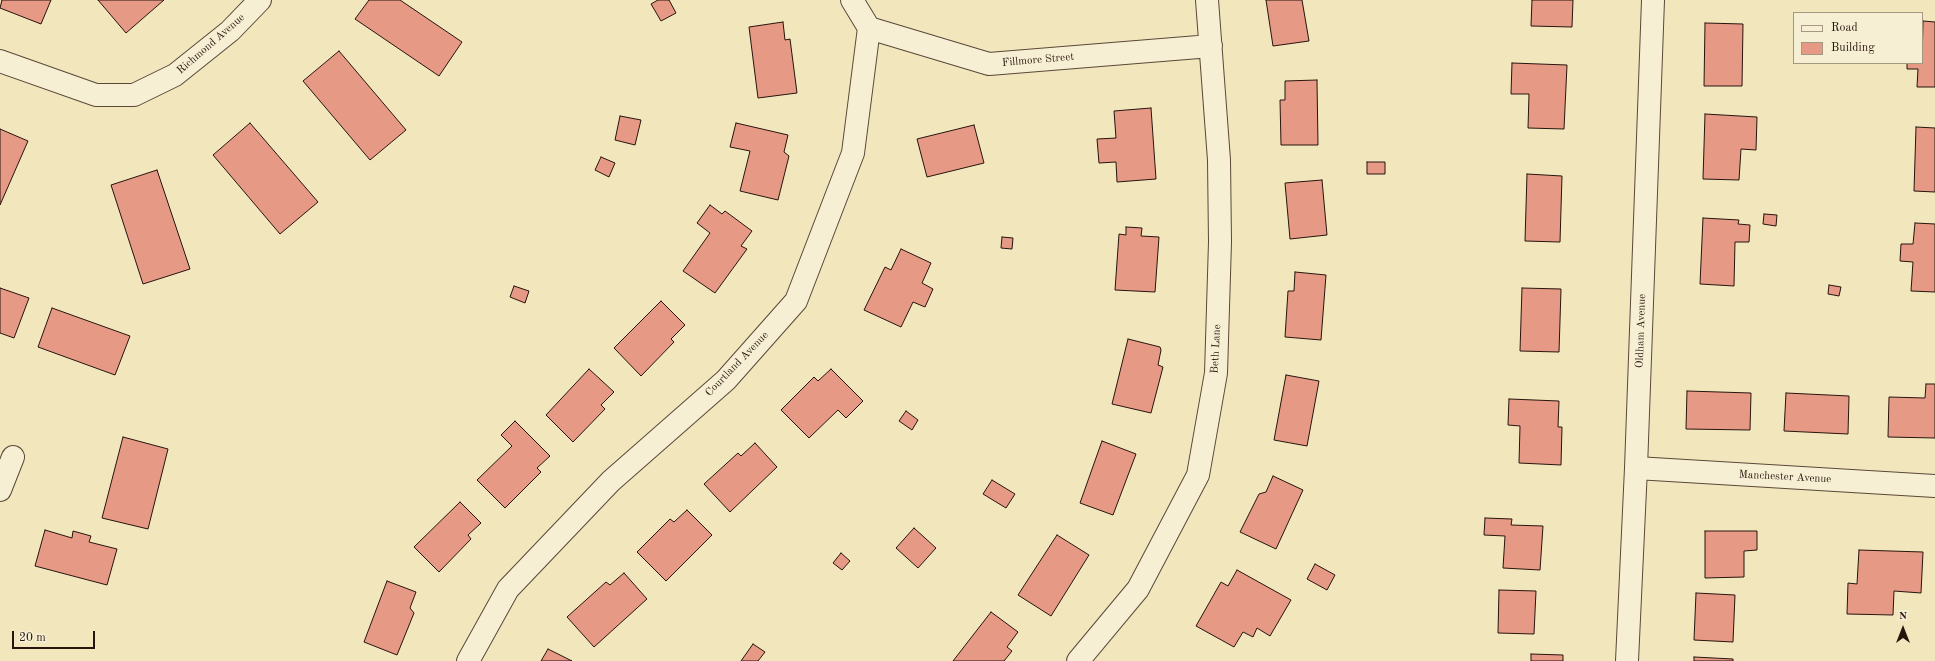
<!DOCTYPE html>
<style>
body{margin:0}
#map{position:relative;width:1935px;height:661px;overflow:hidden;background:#f2e6bd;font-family:"Old Standard TT",serif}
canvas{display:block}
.legend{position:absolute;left:1793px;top:12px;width:130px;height:52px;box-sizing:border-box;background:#f7efd4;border:1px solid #a49784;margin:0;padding:5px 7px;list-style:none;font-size:12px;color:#27140c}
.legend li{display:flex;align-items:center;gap:8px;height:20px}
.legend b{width:20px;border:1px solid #a49784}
.north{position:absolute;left:1883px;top:609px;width:40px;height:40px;-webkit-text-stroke:3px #f7efd4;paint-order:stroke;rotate:0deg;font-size:11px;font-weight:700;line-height:16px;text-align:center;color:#27140c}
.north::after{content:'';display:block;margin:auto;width:14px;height:18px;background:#27140c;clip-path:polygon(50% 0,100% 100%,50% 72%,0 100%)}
.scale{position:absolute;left:12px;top:631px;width:83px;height:18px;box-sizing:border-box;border:2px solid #27140c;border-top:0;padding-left:5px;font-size:12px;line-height:14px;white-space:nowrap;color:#27140c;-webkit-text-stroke:3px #f7efd4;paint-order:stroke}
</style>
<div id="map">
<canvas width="1935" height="661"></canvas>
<ul class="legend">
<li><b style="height:5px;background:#f7efd4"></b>Road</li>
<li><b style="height:11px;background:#e69985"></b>Building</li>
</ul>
<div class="north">N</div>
<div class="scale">20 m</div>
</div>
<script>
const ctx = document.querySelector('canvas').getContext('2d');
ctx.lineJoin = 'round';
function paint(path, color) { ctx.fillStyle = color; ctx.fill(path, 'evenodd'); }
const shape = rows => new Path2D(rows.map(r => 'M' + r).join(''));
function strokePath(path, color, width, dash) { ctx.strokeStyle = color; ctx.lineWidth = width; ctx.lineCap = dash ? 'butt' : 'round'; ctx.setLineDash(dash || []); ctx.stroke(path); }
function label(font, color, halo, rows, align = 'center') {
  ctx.font = font + ' "Old Standard TT",serif'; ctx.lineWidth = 3; ctx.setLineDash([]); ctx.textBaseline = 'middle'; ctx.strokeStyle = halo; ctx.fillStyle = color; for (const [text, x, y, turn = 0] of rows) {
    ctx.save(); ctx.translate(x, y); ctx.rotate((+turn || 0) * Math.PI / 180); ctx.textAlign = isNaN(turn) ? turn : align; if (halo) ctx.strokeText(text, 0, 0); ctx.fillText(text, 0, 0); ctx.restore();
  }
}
const building = shape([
 [2,0,51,0,41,24,0,8,2,0],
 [98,0,164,0,126,33,98,0],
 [369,0,400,0,462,42,439,76,355,19,369,0],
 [658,0,669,0,676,13,661,21,651,4,658,0],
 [1266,0,1302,0,1309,41,1273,46,1266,0],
 [1532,0,1573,0,1572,27,1531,26,1532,0],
 [1923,21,1935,22,1935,87,1917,87,1918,69,1907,69,1907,63,1922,63,1923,21],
 [783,22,785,40,790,39,797,93,758,98,749,27,783,22],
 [1705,23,1743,24,1742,86,1704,86,1705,23],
 [339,51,406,130,370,160,303,81,339,51],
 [1512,63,1567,65,1564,129,1528,128,1529,94,1511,94,1512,63],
 [1317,80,1318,145,1281,145,1280,100,1285,100,1285,81,1317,80],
 [1151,108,1156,179,1117,182,1116,162,1099,163,1097,139,1116,138,1114,111,1151,108],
 [1705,114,1757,117,1756,150,1741,149,1739,180,1703,179,1705,114],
 [620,116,641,120,635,145,615,140,620,116],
 [250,123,318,202,280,234,213,155,250,123],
 [736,123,788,135,784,152,789,156,778,200,740,191,750,151,730,147,736,123],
 [974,125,984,163,927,177,917,139,974,125],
 [1916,127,1935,128,1935,192,1914,191,1916,127],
 [0,129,28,141,0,205,0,129],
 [601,157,615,163,609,177,595,170,601,157],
 [1367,162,1385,162,1385,174,1367,174,1367,162],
 [157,170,190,269,143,284,111,185,157,170],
 [1527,174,1562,176,1560,242,1525,241,1527,174],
 [1322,180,1327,235,1290,239,1285,183,1322,180],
 [710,205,722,214,725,211,752,231,741,246,747,249,715,293,683,271,710,233,697,223,710,205],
 [1764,214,1777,215,1776,226,1763,224,1764,214],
 [1703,218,1739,220,1738,224,1750,225,1749,242,1735,242,1734,286,1700,284,1703,218],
 [1915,223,1935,224,1935,292,1911,291,1913,262,1900,261,1901,244,1913,244,1915,223],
 [1126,227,1142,228,1141,236,1159,237,1155,292,1115,290,1119,234,1126,235,1126,227],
 [1002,237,1013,238,1012,249,1001,248,1002,237],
 [901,249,931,263,922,283,933,289,925,307,913,302,901,327,864,310,885,267,891,270,901,249],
 [1295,272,1326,275,1321,340,1285,337,1288,291,1294,291,1295,272],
 [1829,285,1841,287,1839,296,1828,294,1829,285],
 [514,286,529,291,525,303,510,297,514,286],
 [0,288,29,298,14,338,0,333,0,288],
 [1522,288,1561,289,1559,352,1520,351,1522,288],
 [661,301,685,325,671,339,674,342,641,376,614,348,661,301],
 [52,308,130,336,115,375,38,347,52,308],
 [1128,339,1160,347,1161,350,1158,365,1163,367,1151,413,1112,404,1128,339],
 [589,369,614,392,601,405,605,409,573,442,546,415,589,369],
 [831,369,863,401,846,418,838,410,809,438,781,410,814,377,818,381,831,369],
 [1286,375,1319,381,1307,446,1274,440,1286,375],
 [1926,384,1935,384,1935,438,1888,437,1889,397,1925,398,1926,384],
 [1687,391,1751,393,1750,430,1686,429,1687,391],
 [1786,393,1849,396,1848,434,1784,431,1786,393],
 [1509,399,1559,401,1558,427,1562,427,1561,465,1519,463,1520,426,1508,425,1509,399],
 [906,411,918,420,912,430,899,421,906,411],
 [515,421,550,456,537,468,541,472,505,508,477,480,512,446,501,435,515,421],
 [123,437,168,449,148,529,102,518,123,437],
 [1102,441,1136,454,1113,515,1080,503,1102,441],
 [755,443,777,467,730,512,704,484,738,453,741,456,755,443],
 [1273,476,1303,490,1276,549,1240,532,1259,494,1266,492,1273,476],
 [992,480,1015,494,1006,508,983,494,992,480],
 [460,502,481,523,468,535,471,539,439,572,414,547,460,502],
 [687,510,712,535,666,581,637,552,670,519,674,522,687,510],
 [1485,518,1512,519,1511,525,1543,526,1540,570,1503,568,1505,536,1484,535,1485,518],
 [914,528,936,548,918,568,896,548,914,528],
 [45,530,72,538,73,531,91,536,89,542,117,549,107,585,35,566,45,530],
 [1705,531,1757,531,1757,550,1744,551,1744,577,1705,578,1705,531],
 [1057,535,1089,555,1051,616,1018,595,1057,535],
 [1859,550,1923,552,1921,593,1894,591,1893,615,1847,614,1848,583,1857,584,1859,550],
 [841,553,850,561,842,570,833,563,841,553],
 [1315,564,1335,575,1327,590,1307,579,1315,564],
 [1237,570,1291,600,1270,636,1257,628,1253,637,1243,632,1234,647,1196,626,1221,582,1228,586,1237,570],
 [624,573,647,599,594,647,567,617,606,582,610,585,624,573],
 [387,581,416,592,410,608,414,613,397,655,364,642,387,581],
 [1499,590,1536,591,1534,634,1498,633,1499,590],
 [1696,593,1735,595,1733,642,1694,640,1696,593],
 [991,612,1018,632,1007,647,1012,651,1004,661,953,661,991,612],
 [753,644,765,652,758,661,741,661,753,644],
 [548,649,572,661,541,661,548,649],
 [1531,654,1563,655,1563,661,1531,661,1531,654],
 [1694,657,1733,659,1733,661,1694,661,1694,657]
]);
paint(building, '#e69985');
strokePath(building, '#27140c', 1);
const minor = shape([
 [869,28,989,64,1211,46],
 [0,61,96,95,134,95,175,75,230,31,260,0],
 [1636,468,1935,486],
 [0,490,13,457],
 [468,661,508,589,611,481,726,380,796,301,853,153,869,28,852,0],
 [1078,661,1138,589,1198,475,1216,373,1220,242,1219,160,1207,0],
 [1627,661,1636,468,1653,0]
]);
strokePath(minor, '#5a4838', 24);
strokePath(minor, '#f7efd4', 22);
label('11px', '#27140c', '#f7efd4', [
 ["Richmond Avenue",211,44,-41],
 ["Fillmore Street",1038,60,-5],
 ["Oldham Avenue",1641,331,-88],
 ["Beth Lane",1216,349,-87],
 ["Courtland Avenue",737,364,-46],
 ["Manchester Avenue",1785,477,3]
]);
</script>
